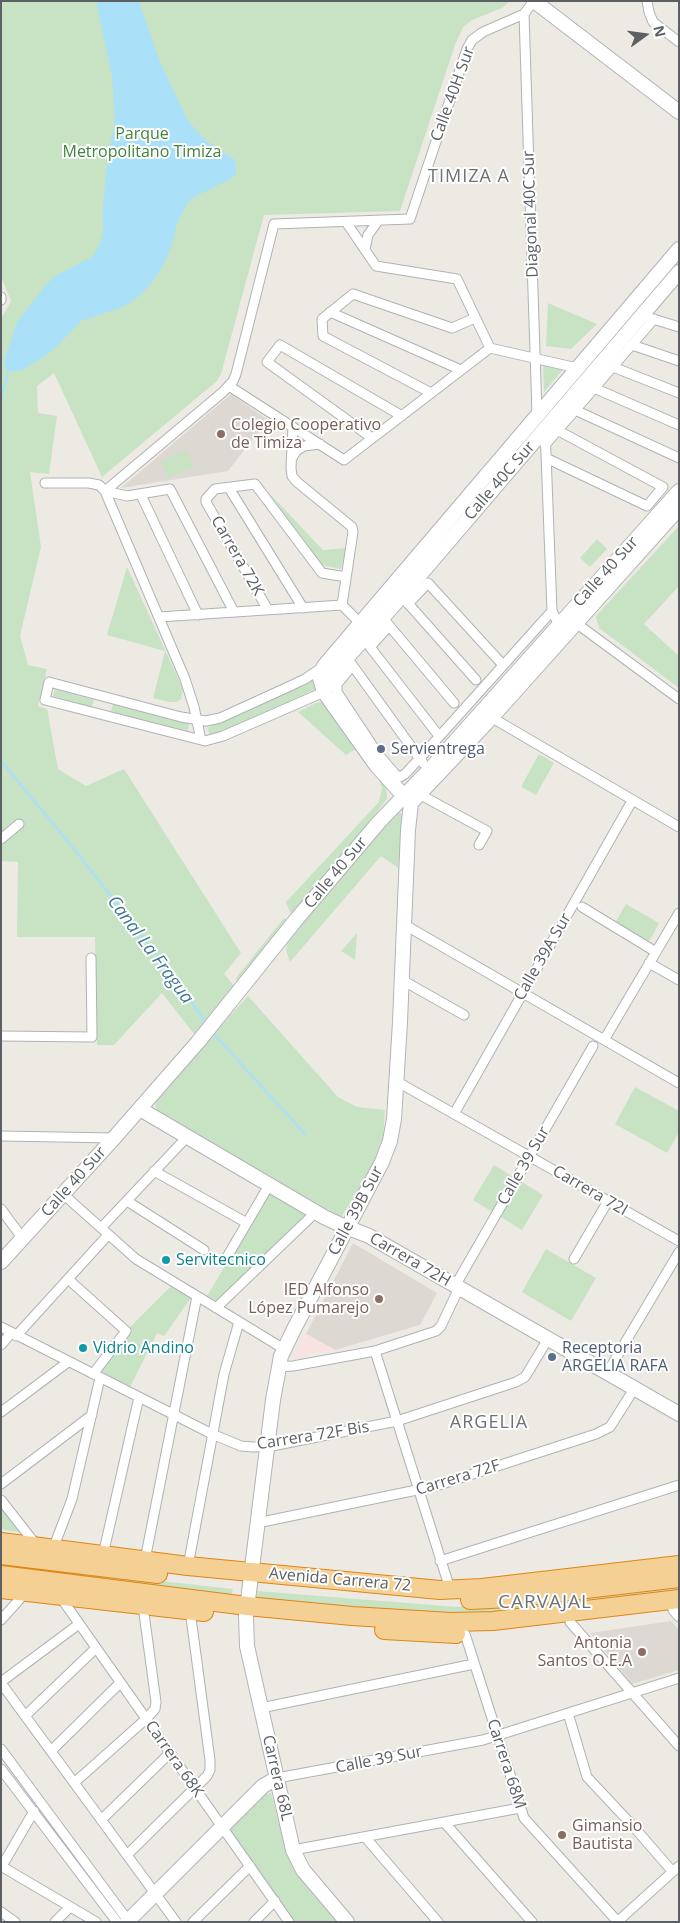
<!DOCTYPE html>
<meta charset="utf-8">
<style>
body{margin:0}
#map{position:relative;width:680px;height:1923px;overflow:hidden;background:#edeae4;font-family:"Open Sans",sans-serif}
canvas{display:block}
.frame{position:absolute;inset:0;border:2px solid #5c6063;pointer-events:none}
.north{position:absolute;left:620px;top:10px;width:50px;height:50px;-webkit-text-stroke:4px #fff;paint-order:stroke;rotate:76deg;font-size:14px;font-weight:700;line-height:20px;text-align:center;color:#5c6063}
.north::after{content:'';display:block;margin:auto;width:18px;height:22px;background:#5c6063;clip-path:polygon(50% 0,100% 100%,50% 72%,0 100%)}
</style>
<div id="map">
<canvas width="680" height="1923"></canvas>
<div class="frame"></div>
<div class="north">N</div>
</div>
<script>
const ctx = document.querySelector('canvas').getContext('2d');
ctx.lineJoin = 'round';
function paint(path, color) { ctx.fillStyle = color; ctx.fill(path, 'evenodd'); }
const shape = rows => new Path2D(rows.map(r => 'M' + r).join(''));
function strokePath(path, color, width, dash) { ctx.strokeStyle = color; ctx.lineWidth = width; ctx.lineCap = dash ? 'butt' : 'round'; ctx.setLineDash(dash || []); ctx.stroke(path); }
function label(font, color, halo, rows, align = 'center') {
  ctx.font = font + ' "Open Sans",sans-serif'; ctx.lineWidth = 4; ctx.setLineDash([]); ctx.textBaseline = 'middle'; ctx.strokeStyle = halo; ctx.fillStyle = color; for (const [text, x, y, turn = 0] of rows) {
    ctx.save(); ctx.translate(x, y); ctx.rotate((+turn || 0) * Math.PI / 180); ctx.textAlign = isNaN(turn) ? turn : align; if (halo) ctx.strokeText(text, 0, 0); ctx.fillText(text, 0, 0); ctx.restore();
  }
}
paint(shape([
 [231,394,268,420,228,471,121,488],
 [353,1243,437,1293,420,1325,335,1350,306,1334],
 [671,1621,679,1630,679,1670,632,1684,590,1633]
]), '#ddd9d2');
paint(shape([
 [306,1334,335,1350,291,1358]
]), '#f9e2e2');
paint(shape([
 [1,1,510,1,502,8,472,20,463,27,455,45,400,211,264,215,221,374,217,381,102,477,54,373,37,386,38,413,57,416,49,474,30,472,41,547,20,636,28,665,47,669,38,706,47,709,58,769,86,786,124,769,241,953,224,974,235,987,194,1034,162,993,114,1045,97,1045,95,937,17,937,18,862,1,861,1,319,11,301,1,277],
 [548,303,597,324,571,349,546,346],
 [543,364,565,367,544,392],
 [187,450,194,467,168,478,161,462],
 [269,493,323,550,346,548,341,569,322,565],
 [679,526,679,586,644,624,679,656,679,688,599,628,596,616],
 [597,539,607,549,590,567,580,558],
 [127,567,183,689,181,699,176,702,169,702,153,698,165,651,107,635],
 [316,677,318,688,211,737,207,728,302,686],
 [55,689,94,700,92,707,53,696],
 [321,702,326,705,356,749,346,755,298,712,316,703],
 [113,704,189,723,188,731,111,712],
 [539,754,554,763,536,795,521,787],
 [379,780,386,788,387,799,294,915,290,912,286,902,379,802,382,788],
 [396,810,403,815,398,868,381,856,290,962,286,950,288,941],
 [626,904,659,923,649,942,615,923],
 [284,918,289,921,239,982,236,978],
 [357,933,355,960,341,951],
 [248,996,338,1097,357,1107,385,1110,383,1137,374,1160,365,1181,341,1217,157,1113,155,1102,203,1045],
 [635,1087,679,1111,679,1132,667,1153,615,1124],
 [494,1165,543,1195,522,1230,473,1200],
 [270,1191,310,1214,217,1301,207,1296],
 [546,1249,596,1278,571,1321,522,1292],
 [172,1285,191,1298,164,1336,157,1333,129,1389,101,1371,129,1328],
 [1,1506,20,1532,4,1530,1,1526],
 [1,1562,151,1580,233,1589,230,1599,1,1571],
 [679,1585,679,1597,473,1619,256,1602,257,1591,457,1607],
 [271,1793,283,1838,294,1870,339,1922,292,1922,226,1828,261,1796]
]), '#c7e3c3');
paint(shape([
 [96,1,139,1,160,62,187,119,200,135,208,142,234,159,236,166,236,174,231,179,200,194,188,202,178,221,171,248,164,264,152,283,138,297,123,307,81,321,55,348,42,358,20,371,8,371,5,368,4,362,17,322,46,285,55,276,92,257,99,246,103,233,103,206,108,156,115,121,112,76]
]), '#aae0f8');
strokePath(shape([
 [1,399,8,371],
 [1,761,79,855,184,991,206,1023],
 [212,1032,305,1134]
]), '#aae0f8', 2.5);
const street = shape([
 [647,1,649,12,653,22,679,42],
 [524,14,537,414],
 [346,222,376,266,457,279,490,348],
 [365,249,368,235,378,221],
 [1,297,1,300],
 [330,312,461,370],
 [650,318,679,327],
 [632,345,679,361],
 [490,348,577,368],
 [613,367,679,393],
 [229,386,344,460,490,348],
 [594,388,679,425],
 [431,393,323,336,322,319,353,294,452,328,475,318],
 [575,410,679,458],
 [293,427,291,468,292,476,297,482,352,527,353,532,342,605],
 [545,428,552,611,559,625],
 [372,438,267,362,280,345,402,416],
 [545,445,654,319],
 [292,458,296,451,304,446,320,444],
 [546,458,647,506,663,487,557,430],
 [45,483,89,483,99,485,105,491,185,679,194,707,201,740],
 [229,488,303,608],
 [105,491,223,392,233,381,236,374,274,224,410,219,467,49,472,40,483,32,524,14,533,2],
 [105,491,127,496,170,489,234,612],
 [141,495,198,615],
 [405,600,476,680],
 [408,604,428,583,503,665],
 [342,605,363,626],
 [268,610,206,502,206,499,215,489,255,484,322,573,346,577],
 [159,617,342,605],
 [387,623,454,703],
 [576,623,679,699],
 [389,626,370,647,439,736],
 [350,662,423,763],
 [324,666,305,679,288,687,220,718,206,721,181,717,49,682,45,700,205,741,223,736,324,692],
 [352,666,337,684,337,692,378,754,395,774,400,777,405,774,420,758,552,611],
 [489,716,679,827],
 [419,794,487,831,479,845],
 [1,839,19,824],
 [582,907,656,952],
 [405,925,679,1083],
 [649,963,679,980],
 [402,980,464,1015],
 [1,1036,92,1037,91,958],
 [604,1040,679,913],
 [396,1081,679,1241],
 [454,1114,632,801],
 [1,1136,114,1138],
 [154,1171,247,1223],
 [63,1194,136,1259,284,1349],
 [127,1201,204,1250],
 [1,1209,23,1239],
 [101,1228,187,1137],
 [227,1257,265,1192],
 [574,1259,608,1201],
 [68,1279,126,1331,93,1374],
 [455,1286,593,1046],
 [216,1308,316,1212],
 [1,1327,212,1434,241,1446,253,1447,272,1446,397,1421,516,1382,525,1377,548,1339],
 [16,1336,108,1235],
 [1,1345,11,1333],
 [375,1351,450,1589],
 [278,1367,293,1366,375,1351,436,1331,441,1326,459,1288],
 [607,1373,679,1252],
 [1,1412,68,1362],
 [1,1484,92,1415],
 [1,1500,37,1546],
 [257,1523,436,1486,596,1434,610,1427,634,1389],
 [53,1549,72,1499,100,1378],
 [103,1555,139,1397],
 [145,1560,197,1296],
 [440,1561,679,1485],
 [188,1566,224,1374,239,1322],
 [59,1595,289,1922],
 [673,1610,679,1617],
 [1,1620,26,1592],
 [570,1622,679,1746],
 [465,1634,524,1818,618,1922],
 [1,1682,79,1624],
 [1,1683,176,1922],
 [261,1708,474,1664],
 [568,1713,587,1777,633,1826,672,1871],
 [25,1716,96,1648],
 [1,1749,129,1922],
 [51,1751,120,1683],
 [1,1769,117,1922],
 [277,1778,483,1740,679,1678],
 [74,1783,146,1719,155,1709,156,1702,143,1606],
 [101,1820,170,1753],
 [444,1822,532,1922],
 [365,1837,438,1922],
 [293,1850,520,1808],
 [127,1855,207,1776,210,1770,210,1760,190,1610],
 [1,1866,96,1922],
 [2,1866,34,1811],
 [1,1912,15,1922],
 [55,1922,70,1907],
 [193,1922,250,1866],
 [254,1922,275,1901],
 [617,1922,679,1866]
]);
const secondary = shape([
 [534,1,679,112],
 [324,692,336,670,401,597,679,272],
 [410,803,376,765,324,692,320,678,324,666,679,249],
 [411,803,492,717,679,508],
 [140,1109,324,1217,341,1225,369,1236,679,1414],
 [1,1262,114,1138,198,1042,295,921,379,822,433,766,679,491],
 [127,1922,263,1786,277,1778],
 [347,1922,303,1870,293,1850,247,1646,246,1616,273,1400,281,1356,295,1327,382,1162,390,1141,394,1119,400,1022,408,830,411,803]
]);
const highway = shape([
 [1,1542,188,1566,440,1590,482,1588,679,1565],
 [1,1555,158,1574],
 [1,1575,247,1606,352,1616,451,1622,493,1621,679,1599],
 [1,1589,204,1612],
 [470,1600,510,1598,679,1578],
 [384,1630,456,1634]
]);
strokePath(street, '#afb2b5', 11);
strokePath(secondary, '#b1b4b8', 16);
strokePath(highway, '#df8513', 20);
strokePath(street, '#fff', 9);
strokePath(secondary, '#fff', 14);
strokePath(highway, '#f4d094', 18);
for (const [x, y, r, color] of [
 [221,434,5,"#8d6e63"],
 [381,749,5,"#5c6f8a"],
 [166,1260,5,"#0f9aa8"],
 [379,1299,5,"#8d6e63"],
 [83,1348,5,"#0f9aa8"],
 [552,1357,5,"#5c6f8a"],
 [642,1652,5,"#8d6e63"],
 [562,1835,5,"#8d6e63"]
]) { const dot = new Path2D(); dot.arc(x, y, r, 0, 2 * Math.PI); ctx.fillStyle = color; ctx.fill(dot); strokePath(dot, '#fff', 2); }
label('16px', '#5c6063', '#fff', [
 ["Calle 40H Sur",453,94,-70],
 ["Diagonal 40C Sur",531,214,-92],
 ["Calle 40C Sur",500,481,-49],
 ["Carrera 72K",237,556,60],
 ["Calle 40 Sur",606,572,-48],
 ["Calle 40 Sur",336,873,-50],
 ["Calle 39A Sur",543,957,-60],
 ["Calle 39 Sur",524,1166,-60],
 ["Calle 40 Sur",74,1182,-48],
 ["Carrera 72I",590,1191,30],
 ["Calle 39B Sur",356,1211,-62],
 ["Carrera 72H",410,1260,30],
 ["Carrera 72F Bis",313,1436,-9],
 ["Carrera 72F",458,1478,-17],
 ["Avenida Carrera 72",340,1580,5],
 ["Carrera 68K",174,1759,55],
 ["Calle 39 Sur",379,1760,-11],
 ["Carrera 68M",506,1764,72],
 ["Carrera 68L",277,1778,77]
]);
label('16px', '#42823c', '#fff', [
 ["Parque",142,134],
 ["Metropolitano Timiza",142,152]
]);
label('16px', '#785e54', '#fff', [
 ["Colegio Cooperativo",231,425],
 ["de Timiza",231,443],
 ["IED Alfonso",369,1290,"right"],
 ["López Pumarejo",369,1308,"right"],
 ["Antonia",632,1643,"right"],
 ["Santos O.E.A",632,1661,"right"],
 ["Gimansio",572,1826],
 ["Bautista",572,1844]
], 'left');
label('16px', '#4e5e75', '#fff', [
 ["Servientrega",391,749],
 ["Receptoria",562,1348],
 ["ARGELIA RAFA",562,1366]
], 'left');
label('16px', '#0d838f', '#fff', [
 ["Servitecnico",176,1260],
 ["Vidrio Andino",93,1348]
], 'left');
ctx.letterSpacing = '1px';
label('18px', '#6d7275', '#fff', [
 ["TIMIZA A",469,177],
 ["ARGELIA",489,1423]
]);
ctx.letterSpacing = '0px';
label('italic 18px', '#427797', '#fff', [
 ["Canal La Fragua",150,950,53]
]);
ctx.letterSpacing = '1px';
label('19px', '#6d7275', '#fff', [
 ["CARVAJAL",545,1603]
]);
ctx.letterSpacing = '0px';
</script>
